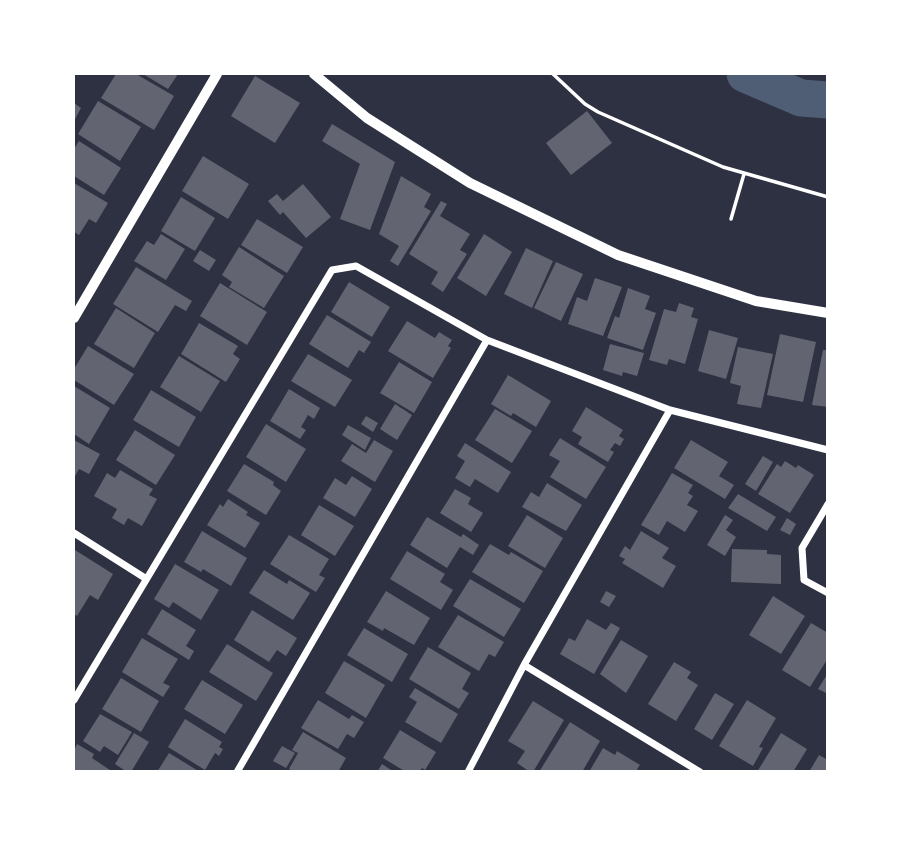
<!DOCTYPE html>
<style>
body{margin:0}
#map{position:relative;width:901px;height:845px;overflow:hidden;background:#2d3142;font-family:Poppins,sans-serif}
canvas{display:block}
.frame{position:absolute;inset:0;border:75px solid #fff;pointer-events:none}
</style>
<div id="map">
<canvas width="901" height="845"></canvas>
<div class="frame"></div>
</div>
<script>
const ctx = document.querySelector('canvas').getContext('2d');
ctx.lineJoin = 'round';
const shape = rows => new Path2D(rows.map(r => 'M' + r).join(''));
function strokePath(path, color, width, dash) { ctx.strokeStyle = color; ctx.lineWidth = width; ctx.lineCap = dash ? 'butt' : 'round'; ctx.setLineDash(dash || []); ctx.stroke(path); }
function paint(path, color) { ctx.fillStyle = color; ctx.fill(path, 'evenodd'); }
strokePath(shape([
 [745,74,801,98,828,100]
]), '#4f5d75', 37);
paint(shape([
 [116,74,136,74,174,96,154,130,101,98],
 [143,74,178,74,168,89],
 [255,76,300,103,275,143,231,116],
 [98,101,141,127,120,161,78,134],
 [74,103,81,108,74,121],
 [587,111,612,143,571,175,546,143],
 [332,124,395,162,370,230,340,219,360,164,322,141],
 [79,141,121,168,104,195,74,176,74,149],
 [203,156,249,184,228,219,182,191],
 [401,176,431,194,424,207,431,211,398,266,390,261,399,246,379,234],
 [74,183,108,203,96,223,89,219,79,235,74,232],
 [303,184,331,217,306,238,283,212,280,215,268,201,277,194,283,201],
 [181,197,215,218,195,251,161,231],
 [441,201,447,204,440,216,470,234,460,250,467,254,443,292,431,284,438,272,409,254],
 [257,219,303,247,287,273,241,245],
 [161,234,185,249,166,280,134,261,147,241,154,245],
 [484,234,512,252,486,296,457,278],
 [239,247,284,276,264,308,229,287,232,282,222,275],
 [526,248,553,261,532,308,504,294],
 [200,250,216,260,209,271,193,261],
 [556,262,583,274,561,321,534,308],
 [136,267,192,301,186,311,175,305,158,332,113,304],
 [595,278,622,287,603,336,568,324,577,297,587,301],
 [349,282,390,307,372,337,331,312],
 [220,283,267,312,247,345,200,316],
 [628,288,650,296,645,309,656,313,643,350,607,338,615,316,619,318],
 [679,303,694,308,691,317,698,319,685,364,669,359,667,365,649,360,664,309,676,312],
 [116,308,155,333,134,368,94,344],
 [327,315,371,342,364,353,359,350,348,368,309,344],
 [407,321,435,338,439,332,452,340,448,346,451,348,433,378,388,351],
 [199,323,238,346,233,354,240,359,226,382,181,354],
 [709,330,738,338,726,379,698,371],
 [780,334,816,342,803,402,767,395],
 [610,344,644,353,637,376,623,372,622,376,603,370],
 [88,346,134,374,114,405,74,380,74,369],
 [738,347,773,354,761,408,737,404,741,386,730,383],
 [823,350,828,350,828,407,812,405],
 [308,354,352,380,335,407,291,381],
 [179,356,220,381,201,412,160,387],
 [399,362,432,382,414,413,380,393],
 [508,375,551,401,536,427,513,413,511,416,491,404],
 [74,386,110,408,89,444,74,434],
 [289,389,320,408,314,419,308,415,301,427,306,430,300,439,270,421],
 [151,390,196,417,179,447,133,420],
 [395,404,412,415,397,440,380,429],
 [586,407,623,430,619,436,624,439,620,446,615,443,610,450,614,452,608,462,578,444,582,437,572,431],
 [495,409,532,431,512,463,475,440],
 [366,416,378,423,373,432,361,424],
 [266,424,306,449,286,482,246,457],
 [348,425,371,438,365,450,342,435],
 [135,430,175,455,156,485,116,460],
 [560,438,606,467,586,499,550,477,560,461,549,455],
 [74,440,100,454,89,474,79,469,74,478],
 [374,440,393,451,375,482,341,461,352,444,366,453],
 [691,440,728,462,719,476,734,485,725,499,674,468],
 [465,443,511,472,498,493,475,479,470,487,455,478,465,461,457,456],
 [763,456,773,462,756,491,745,484],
 [785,461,796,468,798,465,814,475,790,513,758,494,777,464,781,467],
 [244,464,274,482,273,485,281,491,266,515,227,491],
 [120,470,153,489,149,495,157,499,142,526,128,518,124,525,112,518,117,509,94,496,107,473,115,478],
 [672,473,693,485,688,493,693,496,687,505,698,511,685,532,667,521,659,535,641,525],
 [352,476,372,489,355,517,323,498,335,478,346,485],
 [547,483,582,505,566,531,522,507,531,492,539,497],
 [455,489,471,498,468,504,483,513,471,532,440,513],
 [738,494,776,517,767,531,728,508],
 [228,499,248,512,246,515,260,523,245,548,207,525,220,504,223,507],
 [319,505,354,526,335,556,301,535],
 [527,515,563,538,545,568,508,546],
 [725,515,733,520,726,530,736,537,725,556,707,545],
 [427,517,461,537,463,534,479,545,473,555,460,547,447,568,410,545],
 [787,518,796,524,790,535,780,530],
 [202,531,247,558,231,586,203,569,201,572,184,562],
 [641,531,669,548,662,558,676,566,663,588,622,563,625,559,619,556,625,546,630,550],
 [289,535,329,559,319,575,325,578,316,592,270,564],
 [490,544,509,555,511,552,543,571,524,603,472,572],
 [732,549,767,550,767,554,781,555,781,584,731,582],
 [75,550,113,574,98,600,90,595,77,616,74,614],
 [407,551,445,574,440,582,453,590,441,610,390,579],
 [175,564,219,590,201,620,173,602,169,608,154,599],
 [264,570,287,584,289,580,310,593,293,620,249,593],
 [470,579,521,609,504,637,453,606],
 [386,591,430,618,414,645,384,628,383,631,367,622],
 [606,591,616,596,609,607,600,602],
 [773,596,805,616,781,654,749,635],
 [162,609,196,630,186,646,194,651,189,660,147,634],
 [252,610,297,638,286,656,277,650,269,662,234,640],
 [458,615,504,642,495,657,489,654,479,671,438,647],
 [587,619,606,630,611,623,620,628,594,674,560,654,569,638,575,641],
 [811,623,828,633,828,658,810,687,782,670],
 [364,628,408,654,392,682,347,655],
 [142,638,178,659,163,683,170,686,163,697,122,672],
 [621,640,648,656,626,693,600,674],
 [227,644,273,673,256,701,209,672],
 [428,647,471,673,462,689,469,693,459,709,409,679],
 [344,661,385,685,366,718,325,693],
 [674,662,691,672,687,678,698,685,676,721,648,704],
 [828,673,828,694,818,689],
 [121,678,159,701,141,732,102,709],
 [202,680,243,705,225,734,184,709],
 [415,688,458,714,441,743,405,722,417,702,409,697],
 [715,693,734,704,712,740,694,729],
 [318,700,349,719,352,715,364,722,354,738,347,734,338,749,301,728],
 [747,700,776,718,759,747,763,748,753,766,719,746],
 [533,701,564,720,533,772,530,772,517,763,525,751,508,741],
 [100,714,132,732,118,755,104,746,100,752,83,741],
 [185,719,222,742,219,747,223,749,219,756,215,753,205,770,168,747],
 [570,722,600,741,582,772,539,772],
 [400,730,436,752,425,770,422,768,419,772,406,772,383,758],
 [303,732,346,758,338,772,294,772,289,769,298,753,292,750],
 [134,733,149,742,131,772,127,772,115,764],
 [781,733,807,749,793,772,757,772],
 [77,744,94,754,92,758,113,772,74,772,74,751],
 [282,746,295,753,286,768,273,761],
 [603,748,615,755,617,751,640,765,637,769,641,772,589,772],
 [169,753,200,772,157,772],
 [819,755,828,760,828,772,809,772],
 [382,764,394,772,377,772]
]), '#626471');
strokePath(shape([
 [553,74,585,104,598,112,723,167,828,197],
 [731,219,744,174]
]), '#fff', 3.5);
strokePath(shape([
 [828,504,802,548,804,580,828,593],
 [74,533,145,578],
 [524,665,700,772],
 [74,700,332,270,356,266,487,340,670,410,828,450],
 [237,772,487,340],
 [468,772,524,665,670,410]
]), '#fff', 7);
strokePath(shape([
 [314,74,367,118,470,183,618,255,756,301,828,313],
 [74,318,217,74]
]), '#fff', 10);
</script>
